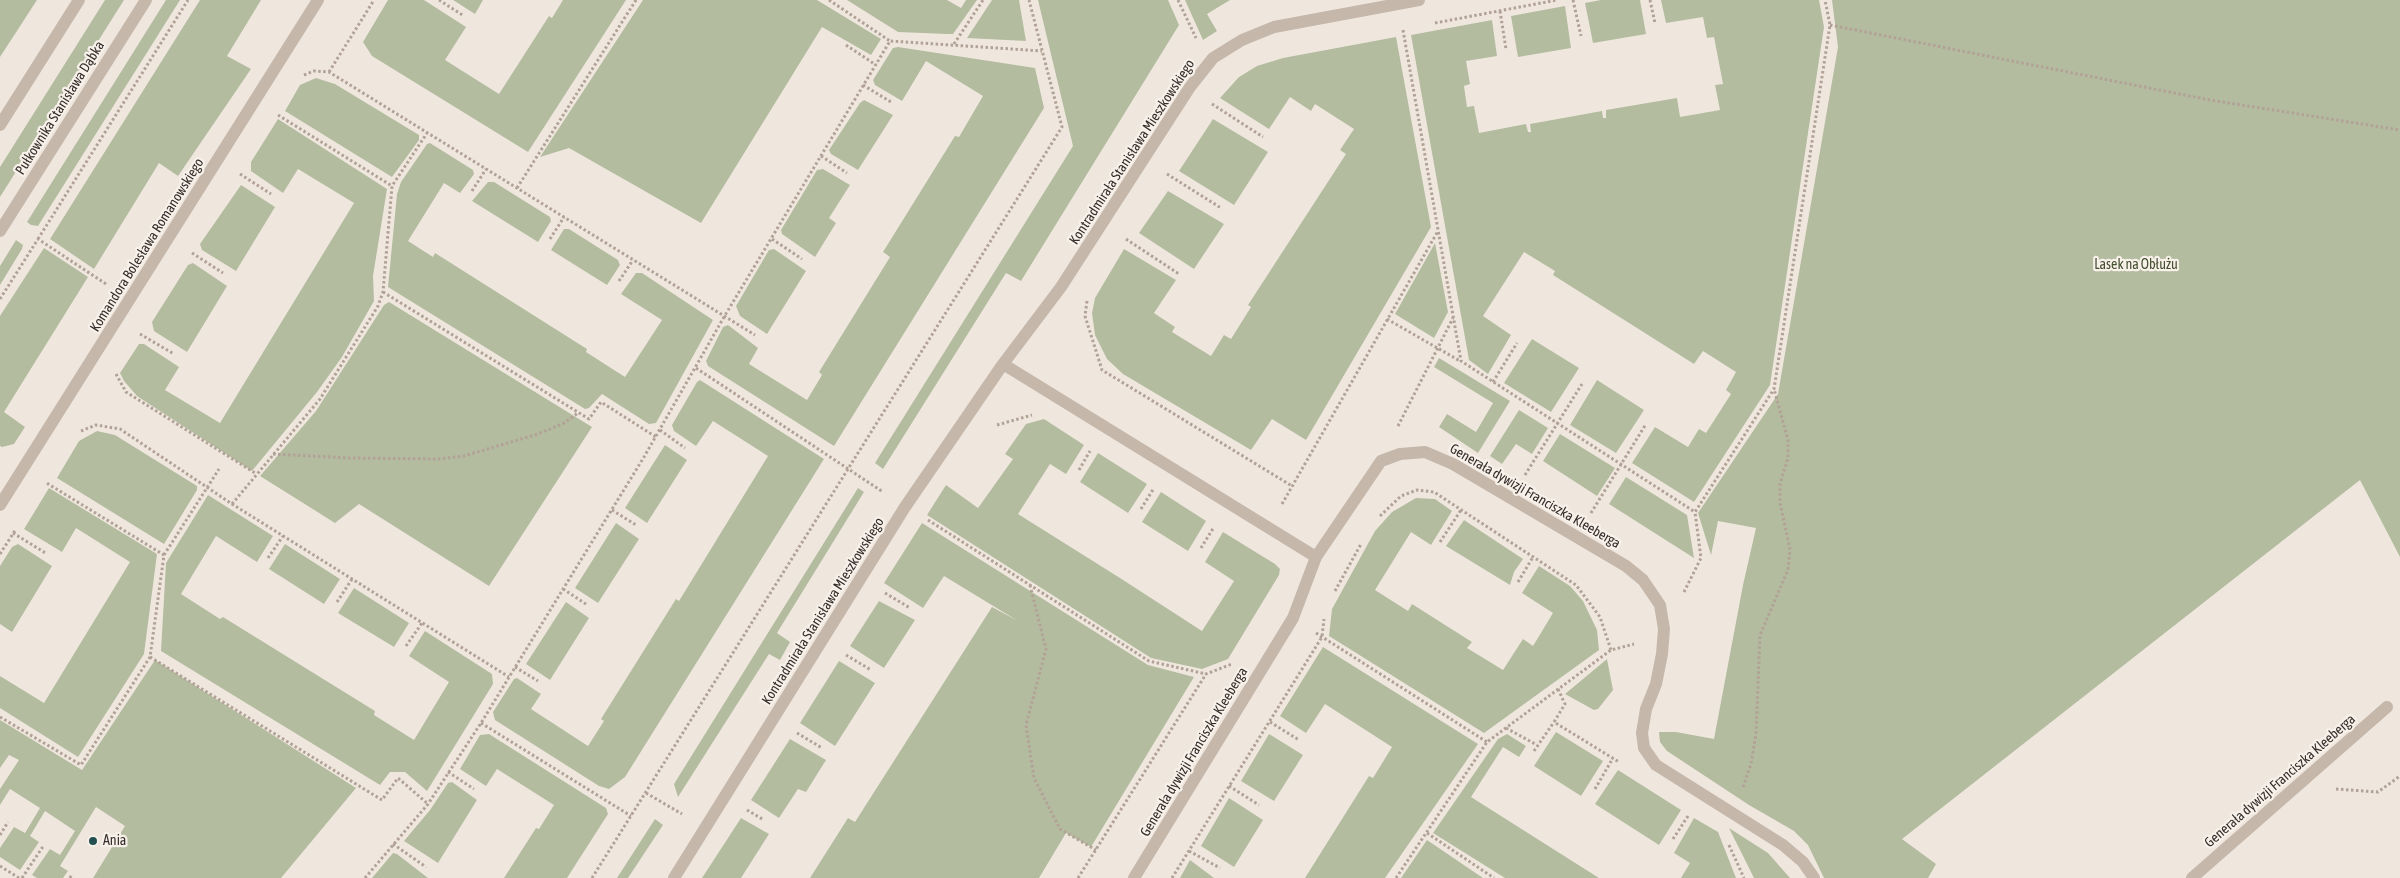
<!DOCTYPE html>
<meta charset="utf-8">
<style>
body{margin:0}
canvas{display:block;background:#efe7de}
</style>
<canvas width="2400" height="878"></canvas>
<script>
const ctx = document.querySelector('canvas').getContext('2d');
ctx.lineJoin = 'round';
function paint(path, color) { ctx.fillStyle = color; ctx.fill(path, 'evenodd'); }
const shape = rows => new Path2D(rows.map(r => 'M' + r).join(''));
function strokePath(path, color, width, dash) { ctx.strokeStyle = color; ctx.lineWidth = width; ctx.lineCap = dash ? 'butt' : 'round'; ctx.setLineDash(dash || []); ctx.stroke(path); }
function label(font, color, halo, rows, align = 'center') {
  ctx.font = font + ' "Asap Condensed",sans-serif'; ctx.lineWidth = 4.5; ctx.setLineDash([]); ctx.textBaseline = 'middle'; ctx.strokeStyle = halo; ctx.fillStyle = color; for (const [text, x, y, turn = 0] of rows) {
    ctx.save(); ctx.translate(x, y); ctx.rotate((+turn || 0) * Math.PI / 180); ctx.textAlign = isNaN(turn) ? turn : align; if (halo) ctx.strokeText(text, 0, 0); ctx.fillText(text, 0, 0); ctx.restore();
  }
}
paint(shape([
 [0,0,37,0,0,57],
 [105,0,124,0,0,197,0,167],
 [166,0,180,0,38,226,31,225,27,222],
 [200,0,261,0,227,56,251,69,178,176,159,163,94,269,50,239],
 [388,0,424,0,466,27,445,60,499,94,549,16,552,18,563,0,626,0,528,152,372,56,363,42],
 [453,0,483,0,475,14],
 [643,0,817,0,881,39,871,55,822,27,701,223,569,148,540,157],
 [847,0,947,0,961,8,966,0,977,0,953,34,947,34,898,32],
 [992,0,1019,0,1026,41,967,38],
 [1038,0,1168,0,1179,25,1021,281,1006,273,883,469,875,463,1073,146],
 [1185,0,1230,0,1207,14,1217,31,1203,40],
 [1601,0,1640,0,1646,34,1593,43,1585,3],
 [1661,0,1819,0,1824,27,1770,385,1694,502,1632,463,1655,427,1688,447,1699,429,1706,433,1731,394,1726,390,1736,372,1703,351,1694,364,1553,275,1555,271,1524,252,1483,316,1511,335,1488,374,1469,360,1411,35,1492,20,1497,56,1466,61,1470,84,1464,86,1467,107,1474,106,1479,133,1526,124,1528,132,1531,132,1530,124,1602,111,1603,118,1606,118,1606,110,1677,98,1680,117,1720,110,1715,85,1723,84,1714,37,1707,38,1703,17,1666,23],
 [1832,0,2400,0,2400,557,2360,480,1902,839,1936,864,1928,878,1824,878,1808,845,1794,831,1749,805,1667,751,1660,742,1659,732,1676,732,1714,739,1743,585,1756,528,1718,521,1711,555,1698,513,1778,394,1838,47],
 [1565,6,1571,48,1518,57,1511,16],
 [1396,37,1431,227,1306,440,1272,419,1251,450,1123,374,1107,359,1095,335,1092,313,1095,298,1124,249,1176,280,1154,313,1175,327,1172,332,1211,356,1224,335,1231,339,1251,307,1248,305,1346,154,1340,150,1354,129,1315,104,1311,111,1290,97,1269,129,1220,98,1239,77,1257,66,1283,58],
 [898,47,1035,68,1044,108,834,446,708,366,706,361,723,327,728,325,758,348,749,364,807,400,822,375,819,372,890,257,883,252,955,136,959,137,983,96,926,61,902,101,875,85,873,80,893,48],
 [316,78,335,84,419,135,419,140,392,177,285,111,300,85],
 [864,100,893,115,858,170,831,154,829,150,860,103],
 [278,119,387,189,373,276,374,301,342,357,317,392,252,471,137,396,124,381,120,373,139,344,144,344,179,367,165,390,220,423,354,203,298,169,283,193,251,171,251,162],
 [1213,119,1268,152,1234,205,1179,171],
 [430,143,473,170,474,174,460,193,444,183,408,241,433,257,435,253,587,349,586,352,625,377,662,320,621,294,636,273,642,273,713,320,656,423,649,424,602,394,589,408,585,409,388,287,397,194,401,182,427,144],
 [823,169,850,185,829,218,836,223,815,257,782,234,781,230,817,170],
 [488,182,494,182,550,217,551,221,538,242,472,201],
 [241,185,275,207,236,271,202,250,200,244],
 [1168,191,1224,224,1194,269,1139,233],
 [564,229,569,229,618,260,620,265,607,285,551,250],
 [16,240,23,245,22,249,0,285,0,266],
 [1435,243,1448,312,1434,338,1395,314],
 [44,248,88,277,4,412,25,427,14,444,2,447,0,446,0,316],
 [774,249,806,271,767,334,740,316,736,306,769,250],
 [193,263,227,286,187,352,154,331,152,322,188,265],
 [389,302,592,427,489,586,359,504,335,523,260,476,316,411,384,305],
 [1532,339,1579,368,1551,412,1504,383],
 [1439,358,1510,401,1478,453,1439,427,1447,414,1476,432,1493,403,1434,367],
 [700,380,824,459,625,777,609,789,599,786,495,720,493,712,514,679,517,678,541,694,531,709,588,746,604,721,601,719,676,599,679,601,768,456,713,421,696,446,674,431,672,425,697,382],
 [1597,380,1644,410,1616,453,1570,425],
 [1519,410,1548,428,1532,454,1516,444,1502,464,1490,456],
 [1044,419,1084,445,1066,474,1050,464,1018,514,1120,578,1202,631,1234,581,1205,562,1223,532,1275,564,1280,569,1279,575,1228,659,1202,669,1151,658,927,515,946,485,978,508,1013,459,1005,454,1026,424],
 [97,431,115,435,197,486,197,490,164,544,57,478,79,441],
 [1560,434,1615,468,1597,496,1543,461],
 [665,445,687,460,647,523,625,508],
 [1098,453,1147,484,1128,513,1080,482],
 [1626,477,1687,515,1694,558,1609,504],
 [49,488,157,554,144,654,78,757,0,708,0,676,44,703,130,562,76,528,62,552,24,529],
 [858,488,864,492,777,633,790,642,780,660,769,654,678,797,674,784],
 [1161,492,1206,521,1188,551,1142,522],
 [208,495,273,536,257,562,216,536,181,594,220,619,223,617,375,711,374,715,414,740,449,682,409,656,425,631,492,674,493,684,427,791,405,772,390,772,380,785,161,651,166,563],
 [1416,498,1435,499,1452,511,1431,545,1411,532,1375,590,1408,611,1412,604,1472,642,1467,648,1503,670,1523,639,1533,646,1553,613,1522,593,1539,566,1570,586,1583,601,1597,630,1599,650,1484,733,1329,636,1332,609,1375,531,1392,512],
 [1464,520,1523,559,1514,572,1510,585,1446,546],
 [616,523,639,539,598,603,575,588],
 [922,523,1148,665,1194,677,1091,847,1066,833,1039,878,810,878,848,818,855,822,992,607,1018,621,944,576,923,608,884,583],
 [18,544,52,566,12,632,0,624,0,566,12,547],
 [285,544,340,579,324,604,269,569],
 [354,588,409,623,394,647,338,613],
 [879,601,915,620,884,668,850,646],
 [566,602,589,618,550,680,526,664],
 [1323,647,1478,744,1385,878,1305,878,1369,776,1373,778,1392,747,1325,704,1306,733,1280,716],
 [1607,659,1613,690,1598,709,1594,710,1565,694],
 [155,660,356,788,281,878,93,878,125,826,96,807,60,866,68,871,63,878,37,878,32,875,50,849,60,855,75,831,45,811,30,836,39,842,20,870,0,857,0,848,14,827,25,833,40,808,10,789,0,805,0,789,19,760,9,755,0,768,0,720,82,770],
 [839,661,875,683,835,746,800,723],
 [1556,732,1603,761,1581,796,1534,766],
 [489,734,606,808,608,814,567,878,504,878,536,828,539,829,554,805,497,769,486,786,460,769,480,735],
 [1269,734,1303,755,1274,801,1241,781],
 [1507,734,1526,746,1519,757,1503,747,1471,797,1599,878,1505,878,1433,833,1498,739],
 [790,739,826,760,806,792,798,789,779,818,751,800],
 [1618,770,1681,810,1659,845,1595,804],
 [452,782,477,800,438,863,404,841,430,810,448,783],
 [1229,798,1263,820,1234,867,1201,846],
 [741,818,769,834,741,878,702,878],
 [1694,818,1718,832,1736,878,1681,878,1690,863,1674,853],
 [655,819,663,825,628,878,617,878],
 [1729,828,1768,853,1790,878,1754,878],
 [1427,840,1483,878,1401,878],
 [393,853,397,854,428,878,372,878],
 [1190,860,1214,878,1180,878]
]), '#b4bca0');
strokePath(shape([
 [439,0,464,16],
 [829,0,890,41],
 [1178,0,1196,38],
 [1573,0,1581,36],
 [1650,0,1655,23],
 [1500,11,1506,49],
 [1435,23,1557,0],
 [1830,25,2210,100,2400,130],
 [1403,30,1461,361,1695,512,1774,389,1830,25,1825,0],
 [954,44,983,0],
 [846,45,876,65],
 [329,72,374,0],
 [304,75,314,71,329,72,755,335],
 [863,85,891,102],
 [1212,104,1263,137],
 [278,115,392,186],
 [821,156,847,173],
 [240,174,271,194],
 [1167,174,1221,208],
 [517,188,636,0],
 [472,191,486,169],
 [38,239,188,0],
 [550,239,564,217],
 [772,239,802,259],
 [1126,239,1179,274],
 [192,253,223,273],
 [619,281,633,260],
 [383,292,589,419,601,402,656,437],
 [0,299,38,239,106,284],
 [1087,301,1085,316,1102,370,1292,486],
 [1387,319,1460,361],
 [140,334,174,354],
 [696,368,883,492],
 [116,374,126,392,255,473],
 [1493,382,1517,343],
 [997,425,1032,415],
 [1398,426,1453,318],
 [660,430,685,448],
 [81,431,96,425,120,429,232,504,509,677],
 [273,454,350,458,438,459,464,456,538,434,564,423,578,413],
 [1079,470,1090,451],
 [1525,475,1582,384],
 [232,504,320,399,378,306,383,292,392,186,427,133],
 [1282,504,1438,231],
 [1141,509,1154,488],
 [612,510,636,525],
 [1591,513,1646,424],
 [1380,516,1401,496,1417,490,1434,492,1576,585,1600,617,1611,650],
 [928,520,1149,661,1206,674],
 [13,533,47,554],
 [1440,542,1461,510],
 [1201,548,1214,527],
 [0,554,16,529],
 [164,555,219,469],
 [268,558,283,536],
 [1518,582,1533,557],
 [1030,585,1046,649,1026,725,1034,778,1060,829,1096,850],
 [563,589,586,604],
 [1335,591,1361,544],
 [1684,592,1701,558,1695,512],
 [885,593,910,608],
 [337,602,352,579],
 [1316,633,1487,742],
 [406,646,422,623],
 [846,655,871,670],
 [150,657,382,800,398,778,428,804],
 [515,667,538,681],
 [1558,689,1565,704,1554,722,1619,762],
 [0,717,81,765,150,657,164,555,45,482],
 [1270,722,1299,740],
 [481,723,631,816],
 [1506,728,1537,745],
 [797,733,822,748],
 [1534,751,1554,722],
 [448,772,474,789],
 [1229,786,1259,805],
 [1743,787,1751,764,1756,734,1760,635,1788,570,1790,549,1780,503,1780,484,1788,458,1788,440,1774,389],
 [1595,789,1613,758],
 [2336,789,2378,792,2400,776],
 [646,793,682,814],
 [747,810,764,820],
 [1427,833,1494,878],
 [0,835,8,822],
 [1673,839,1688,816],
 [393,844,426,867],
 [1729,845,1744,878],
 [1189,851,1220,868],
 [0,866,19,878],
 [22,878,44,845],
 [70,878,72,874],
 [365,878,428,804,481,723,644,457,724,317,890,41,1042,51],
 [592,878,1062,127,1029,0],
 [1078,878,1206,674,1232,664],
 [1172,878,1322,637,1324,619],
 [1396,878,1487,742,1611,650,1634,644]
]), '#b1a196', 3, [2.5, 2.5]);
strokePath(shape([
 [1003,364,1316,557],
 [0,505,318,0],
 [674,878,905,507,1003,364,1061,287,1190,87,1213,58,1242,40,1274,27,1419,0],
 [1134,878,1293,618,1316,557,1381,461,1400,454,1425,452,1453,464,1626,566,1643,580,1660,605,1664,629,1662,654,1656,684,1646,709,1642,733,1644,748,1656,765,1783,845,1803,862,1814,878],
 [2192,878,2387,707]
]), '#c6b7ab', 12);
strokePath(shape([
 [0,125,79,0],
 [0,231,146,0]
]), '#c6b7ab', 12);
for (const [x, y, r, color] of [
 [93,841,5,"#245051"]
]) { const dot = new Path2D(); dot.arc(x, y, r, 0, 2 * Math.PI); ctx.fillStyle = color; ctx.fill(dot); strokePath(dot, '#f7f1ea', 2); }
label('14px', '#352d2a', '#f7f1ea', [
 ["Pułkownika Stanisława Dąbka",60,108,-58],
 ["Kontradmirała Stanisława Mieszkowskiego",1132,152,-57],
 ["Komandora Bolesława Romanowskiego",147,245,-58],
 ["Generała dywizji Franciszka Kleeberga",1535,496,30],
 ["Kontradmirała Stanisława Mieszkowskiego",823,611,-58],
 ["Generała dywizji Franciszka Kleeberga",1194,752,-59],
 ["Generała dywizji Franciszka Kleeberga",2280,781,-41]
]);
label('14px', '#455030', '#f7f1ea', [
 ["Lasek na Obłużu",2136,265]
]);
label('14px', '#352d2a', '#f7f1ea', [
 ["Ania",103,841]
], 'left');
</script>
